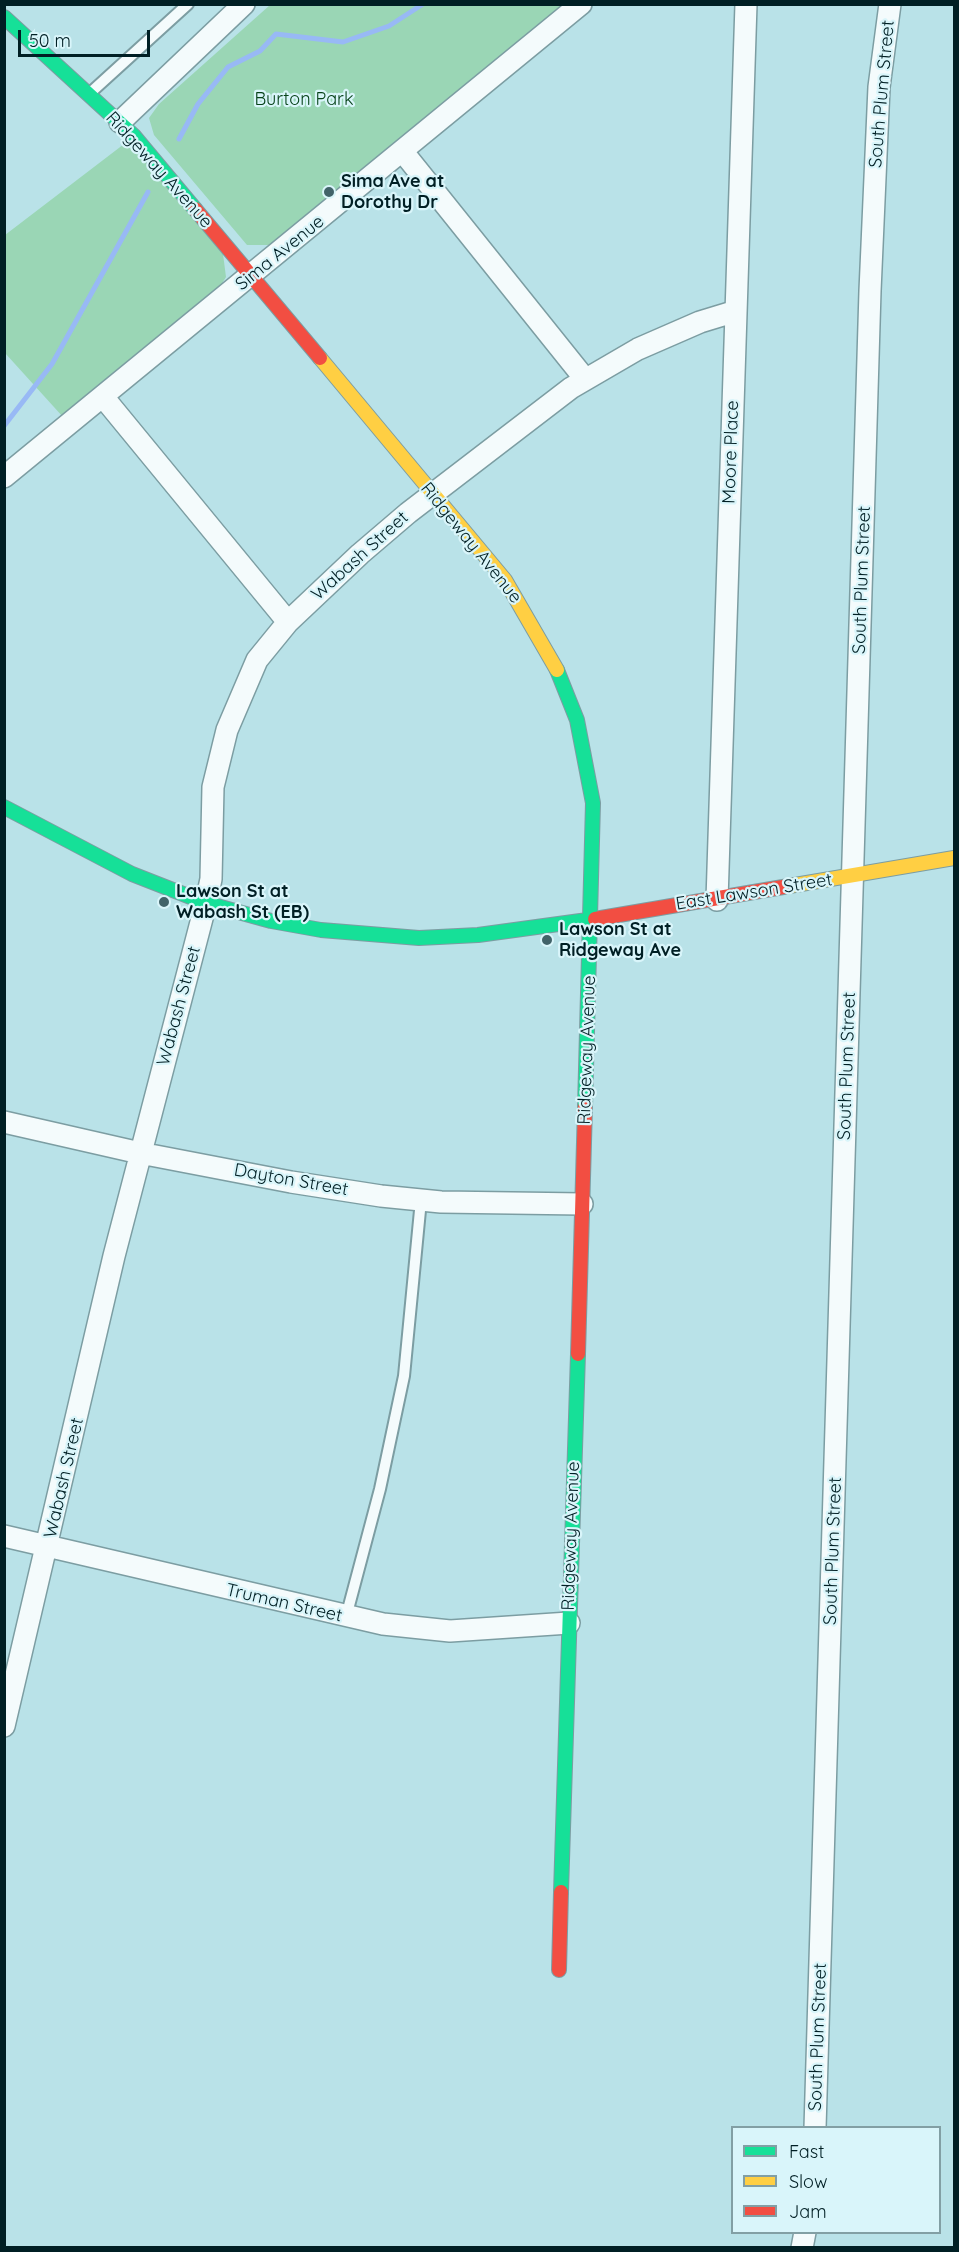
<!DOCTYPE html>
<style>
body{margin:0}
#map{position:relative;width:959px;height:2252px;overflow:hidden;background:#b9e2e8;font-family:Quicksand,sans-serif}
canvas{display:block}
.frame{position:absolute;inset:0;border:6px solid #001f24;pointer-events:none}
.legend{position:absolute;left:731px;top:2126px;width:210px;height:108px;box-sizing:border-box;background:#d9f5fa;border:2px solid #829fa4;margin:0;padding:8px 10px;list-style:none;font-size:18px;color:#001f24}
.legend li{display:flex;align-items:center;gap:12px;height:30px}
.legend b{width:30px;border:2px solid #829fa4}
.scale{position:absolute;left:18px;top:30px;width:132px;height:27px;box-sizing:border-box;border:3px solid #001f24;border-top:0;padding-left:8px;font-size:18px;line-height:21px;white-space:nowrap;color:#001f24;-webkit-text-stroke:4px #d9f5fa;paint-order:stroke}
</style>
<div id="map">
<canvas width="959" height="2252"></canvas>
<div class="frame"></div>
<ul class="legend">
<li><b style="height:8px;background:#16e098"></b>Fast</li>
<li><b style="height:8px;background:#ffcf43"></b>Slow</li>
<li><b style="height:8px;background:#f24e42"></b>Jam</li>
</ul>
<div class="scale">50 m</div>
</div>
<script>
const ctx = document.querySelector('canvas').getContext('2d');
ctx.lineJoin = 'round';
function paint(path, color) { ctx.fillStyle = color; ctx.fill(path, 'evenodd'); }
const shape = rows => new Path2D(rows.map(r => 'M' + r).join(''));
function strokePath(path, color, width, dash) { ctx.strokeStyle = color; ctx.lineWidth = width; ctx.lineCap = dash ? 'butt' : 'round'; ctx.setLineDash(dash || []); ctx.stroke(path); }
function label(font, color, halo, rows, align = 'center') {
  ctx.font = font + ' Quicksand,sans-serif'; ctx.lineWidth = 4.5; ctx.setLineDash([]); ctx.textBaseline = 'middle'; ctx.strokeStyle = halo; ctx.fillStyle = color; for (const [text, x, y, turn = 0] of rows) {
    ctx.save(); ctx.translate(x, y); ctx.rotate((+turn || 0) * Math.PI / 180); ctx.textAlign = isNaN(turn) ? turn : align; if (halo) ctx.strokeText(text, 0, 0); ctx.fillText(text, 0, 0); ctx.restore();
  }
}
paint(shape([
 [270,5,563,5,274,245,247,245,154,135,149,118,159,104],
 [128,141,223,254,226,277,219,288,63,417,5,353,5,235]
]), '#9ad6b5');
strokePath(shape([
 [179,139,198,104,228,67,260,51,276,34,343,42,389,26,423,4],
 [4,426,52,364,148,192]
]), '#98b9f5', 5);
const lane = shape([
 [89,94,188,4],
 [346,1617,380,1489,404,1376,421,1200]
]);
const street = shape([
 [120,122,244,4],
 [403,152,585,379],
 [104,398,288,622],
 [4,477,581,4],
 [717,900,746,4],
 [4,1122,140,1153,291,1182,381,1196,441,1202,582,1204],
 [4,1536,383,1624,450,1631,569,1623],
 [4,1726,114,1256,206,903,211,879,213,787,227,730,257,660,288,622,360,554,408,513,571,388,638,349,700,322,736,311],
 [815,2128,870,291,879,87,890,4],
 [802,2248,805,2232]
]);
const fast = shape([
 [4,17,134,136,195,209],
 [557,670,577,720,593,803,585,1107],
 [4,807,132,874,206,903,271,921,321,930,419,938,478,935,595,919],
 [561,1892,578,1354]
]);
const slow = shape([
 [320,358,505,580,557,670],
 [789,886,954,858]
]);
const jam = shape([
 [195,209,320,358],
 [595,919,789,886],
 [578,1354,585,1107],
 [559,1970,561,1892]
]);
strokePath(lane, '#7c9da2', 14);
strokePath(street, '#7c9da2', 24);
strokePath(fast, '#7c9da2', 16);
strokePath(slow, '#7c9da2', 16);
strokePath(jam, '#7c9da2', 16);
strokePath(lane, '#f4fbfc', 10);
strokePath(street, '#f4fbfc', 21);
strokePath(fast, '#16e098', 14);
strokePath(slow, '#ffcf43', 14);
strokePath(jam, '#f24e42', 14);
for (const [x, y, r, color] of [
 [329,192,6,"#416369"],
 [164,902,6,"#416369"],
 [547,940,6,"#416369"]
]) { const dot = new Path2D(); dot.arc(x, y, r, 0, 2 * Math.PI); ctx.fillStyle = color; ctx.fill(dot); strokePath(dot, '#d9f5fa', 2); }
label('18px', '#001f24', '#d9f5fa', [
 ["South Plum Street",882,94,-85],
 ["Ridgeway Avenue",159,170,48],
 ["Sima Avenue",280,253,-39],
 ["Moore Place",731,452,-88],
 ["Ridgeway Avenue",471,543,51],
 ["Wabash Street",360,556,-42],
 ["South Plum Street",862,580,-88],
 ["East Lawson Street",754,892,-9],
 ["Wabash Street",179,1006,-75],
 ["Ridgeway Avenue",587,1050,-88],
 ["South Plum Street",847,1066,-88],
 ["Dayton Street",291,1180,10],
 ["Wabash Street",64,1478,-77],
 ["Ridgeway Avenue",571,1536,-88],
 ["South Plum Street",833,1551,-88],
 ["Truman Street",284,1603,13],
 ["South Plum Street",818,2037,-88]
]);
label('18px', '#064218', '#d9f5fa', [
 ["Burton Park",304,100]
]);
label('bold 18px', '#001f24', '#d9f5fa', [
 ["Sima Ave at",341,182],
 ["Dorothy Dr",341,203],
 ["Lawson St at",176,892],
 ["Wabash St (EB)",176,913],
 ["Lawson St at",559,930],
 ["Ridgeway Ave",559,951]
], 'left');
</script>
